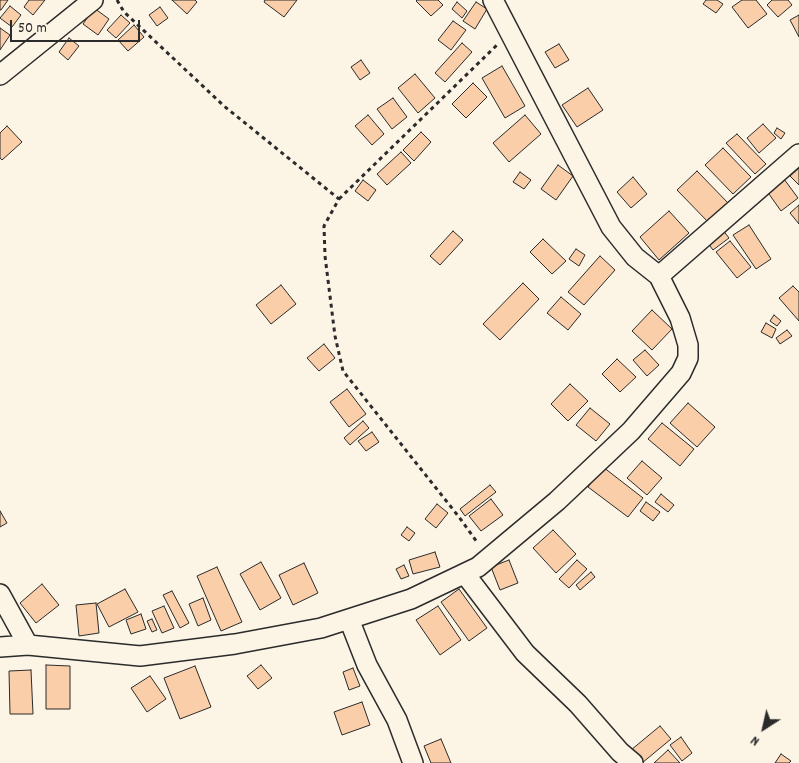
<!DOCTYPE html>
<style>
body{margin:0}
#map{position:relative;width:799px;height:763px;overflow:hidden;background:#fcf5e5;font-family:Dekko,sans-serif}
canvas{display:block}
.north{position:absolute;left:739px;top:703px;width:50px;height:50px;-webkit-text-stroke:4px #fcf5e5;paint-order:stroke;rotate:215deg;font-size:14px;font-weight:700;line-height:20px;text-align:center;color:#2b2b2b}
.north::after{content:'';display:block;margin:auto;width:18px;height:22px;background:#2b2b2b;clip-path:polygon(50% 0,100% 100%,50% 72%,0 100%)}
.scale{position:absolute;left:10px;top:20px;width:130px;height:22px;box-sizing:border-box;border:2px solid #2b2b2b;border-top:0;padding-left:6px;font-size:15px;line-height:18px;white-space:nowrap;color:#2b2b2b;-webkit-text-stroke:4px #fcf5e5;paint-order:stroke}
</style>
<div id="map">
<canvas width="799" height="763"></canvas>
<div class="north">N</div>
<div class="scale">50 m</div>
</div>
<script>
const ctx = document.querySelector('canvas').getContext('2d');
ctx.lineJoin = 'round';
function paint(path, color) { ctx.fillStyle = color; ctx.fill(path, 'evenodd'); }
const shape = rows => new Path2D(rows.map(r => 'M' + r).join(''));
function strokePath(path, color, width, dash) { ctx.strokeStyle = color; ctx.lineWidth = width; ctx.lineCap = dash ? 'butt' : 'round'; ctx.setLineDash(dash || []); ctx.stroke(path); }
const building = shape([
 [0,0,8,0,1,10,0,10,0,0],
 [29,0,45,0,33,15,24,7,29,0],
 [172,0,195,0,197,2,187,14,172,0],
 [265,0,297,0,284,17,264,2,265,0],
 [417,0,438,0,443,5,431,16,416,1,417,0],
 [706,0,717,0,723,4,716,13,703,4,706,0],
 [742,0,756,0,767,14,748,28,732,7,742,0],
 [772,0,788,0,792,5,778,17,767,5,772,0],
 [457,2,467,11,462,18,452,9,457,2],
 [476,2,487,9,475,29,463,21,476,2],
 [10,6,21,15,12,27,0,18,10,6],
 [160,7,168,18,157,26,149,15,160,7],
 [94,8,109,19,98,35,83,24,94,8],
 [121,15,130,23,116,38,107,30,121,15],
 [799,15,799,37,790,20,799,15],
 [453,21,466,30,451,50,438,40,453,21],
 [134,25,144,37,128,51,118,40,134,25],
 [0,28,10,35,0,50,0,28],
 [69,38,79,46,68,60,59,52,69,38],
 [462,43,472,52,445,82,435,73,462,43],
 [559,44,569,60,555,68,545,52,559,44],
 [361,60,370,73,360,80,351,67,361,60],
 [502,66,525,106,505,118,482,78,502,66],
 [415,74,435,98,418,113,398,88,415,74],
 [473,83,487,97,466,118,452,104,473,83],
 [588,88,603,110,577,127,562,105,588,88],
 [393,98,407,117,392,129,377,109,393,98],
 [368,115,384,134,372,145,355,126,368,115],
 [525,115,541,134,509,162,493,143,525,115],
 [763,124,776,138,759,153,747,138,763,124],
 [7,126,22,142,2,160,0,158,0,133,7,126],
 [777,128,785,133,781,139,774,133,777,128],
 [421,132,431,142,414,161,403,150,421,132],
 [737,134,766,164,755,174,726,143,737,134],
 [723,148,751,177,733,194,705,165,723,148],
 [401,152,411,163,387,185,377,174,401,152],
 [558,165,573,176,556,200,541,189,558,165],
 [799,168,799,185,790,176,799,168],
 [697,171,730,205,710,224,677,190,697,171],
 [520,172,531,180,524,189,513,182,520,172],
 [781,175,798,198,781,211,764,187,781,175],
 [633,177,647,194,631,208,617,192,633,177],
 [363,180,376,190,368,201,355,191,363,180],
 [799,205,799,224,790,213,799,205],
 [669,211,689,233,659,260,640,237,669,211],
 [749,225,771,259,756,269,733,235,749,225],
 [722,229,729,238,713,250,707,242,722,229],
 [453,231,463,240,440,265,430,256,453,231],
 [543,239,566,261,552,274,530,252,543,239],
 [730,241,751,267,737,278,716,252,730,241],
 [576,249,585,255,579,266,569,259,576,249],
 [600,256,615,270,584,305,568,292,600,256],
 [523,283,539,299,500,340,483,324,523,283],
 [281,285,296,304,271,324,256,305,281,285],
 [793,286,799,292,799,321,779,298,793,286],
 [561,297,581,314,568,330,547,313,561,297],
 [652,310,672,329,652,350,632,331,652,310],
 [774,315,781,321,777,326,770,321,774,315],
 [766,323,776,329,772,338,761,332,766,323],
 [787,330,792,336,780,344,776,338,787,330],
 [324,344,335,358,319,371,307,358,324,344],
 [645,350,659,365,647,376,633,360,645,350],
 [617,359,636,377,620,392,602,374,617,359],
 [570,384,588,401,568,421,551,404,570,384],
 [347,389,366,414,349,427,330,402,347,389],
 [688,403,715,427,697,447,670,423,688,403],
 [590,408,610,424,596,441,576,425,590,408],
 [363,421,369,428,350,445,344,438,363,421],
 [662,423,694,449,680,466,648,439,662,423],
 [372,432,379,442,366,451,358,441,372,432],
 [642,461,662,478,647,495,627,478,642,461],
 [603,467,643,498,628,517,588,487,603,467],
 [490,485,496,492,465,516,460,509,490,485],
 [661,494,674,505,668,512,655,502,661,494],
 [491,499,503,515,481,531,469,516,491,499],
 [646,502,660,512,653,521,640,511,646,502],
 [437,504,448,513,436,528,425,519,437,504],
 [0,511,7,523,0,527,0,511],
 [407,527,415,533,409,541,401,535,407,527],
 [553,530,576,554,556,573,533,548,553,530],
 [435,552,440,567,413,574,409,560,435,552],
 [509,560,518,583,500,590,491,567,509,560],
 [577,560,587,569,569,588,559,579,577,560],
 [261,562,281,598,260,610,240,574,261,562],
 [304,563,318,593,293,605,279,575,304,563],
 [404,565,409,576,401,579,396,569,404,565],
 [217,567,242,622,221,631,197,576,217,567],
 [591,572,595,577,580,590,576,585,591,572],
 [42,584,59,605,36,623,20,603,42,584],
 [125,589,138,612,109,627,97,604,125,589],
 [459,589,487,628,469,641,441,602,459,589],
 [172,591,189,623,180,628,163,595,172,591],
 [203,598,211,620,198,626,189,604,203,598],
 [96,603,99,633,79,636,76,605,96,603],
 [164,606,174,628,162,633,152,611,164,606],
 [438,606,461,640,440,655,416,620,438,606],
 [141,614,146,629,131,634,126,620,141,614],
 [152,619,157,630,152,632,147,621,152,619],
 [46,665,70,666,70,709,46,709,46,665],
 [261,665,272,678,258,689,247,676,261,665],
 [195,666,211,707,180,719,164,678,195,666],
 [353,668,360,686,349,690,343,672,353,668],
 [31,670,33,714,10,714,9,671,31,670],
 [150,676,166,699,147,712,131,688,150,676],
 [362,702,370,725,342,735,334,712,362,702],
 [660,726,671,739,642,763,631,750,660,726],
 [681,737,692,753,682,761,670,745,681,737],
 [441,739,451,763,431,763,424,746,441,739],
 [668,750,680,763,654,763,668,750],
 [781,754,791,761,789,763,775,763,781,754]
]);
paint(building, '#f9cea8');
strokePath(building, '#2b2b2b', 1);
const minor = shape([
 [493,0,611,227,635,257,659,276],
 [0,75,93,0],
 [465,574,525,653,578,704,620,752,633,763],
 [0,594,28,645],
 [349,619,367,665,397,720,413,763],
 [0,647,28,645,140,656,235,644,321,628,411,599,478,567,557,501,631,431,681,373,688,358,688,345,680,318,659,276,799,154]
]);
strokePath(minor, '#2b2b2b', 22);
strokePath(shape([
 [117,0,124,12,224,106,339,199,324,226,325,256,335,336,343,371,459,517,477,542,477,544],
 [339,199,498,44]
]), '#2b2b2b', 3, [4, 4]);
strokePath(minor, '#fcf5e5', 19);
</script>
